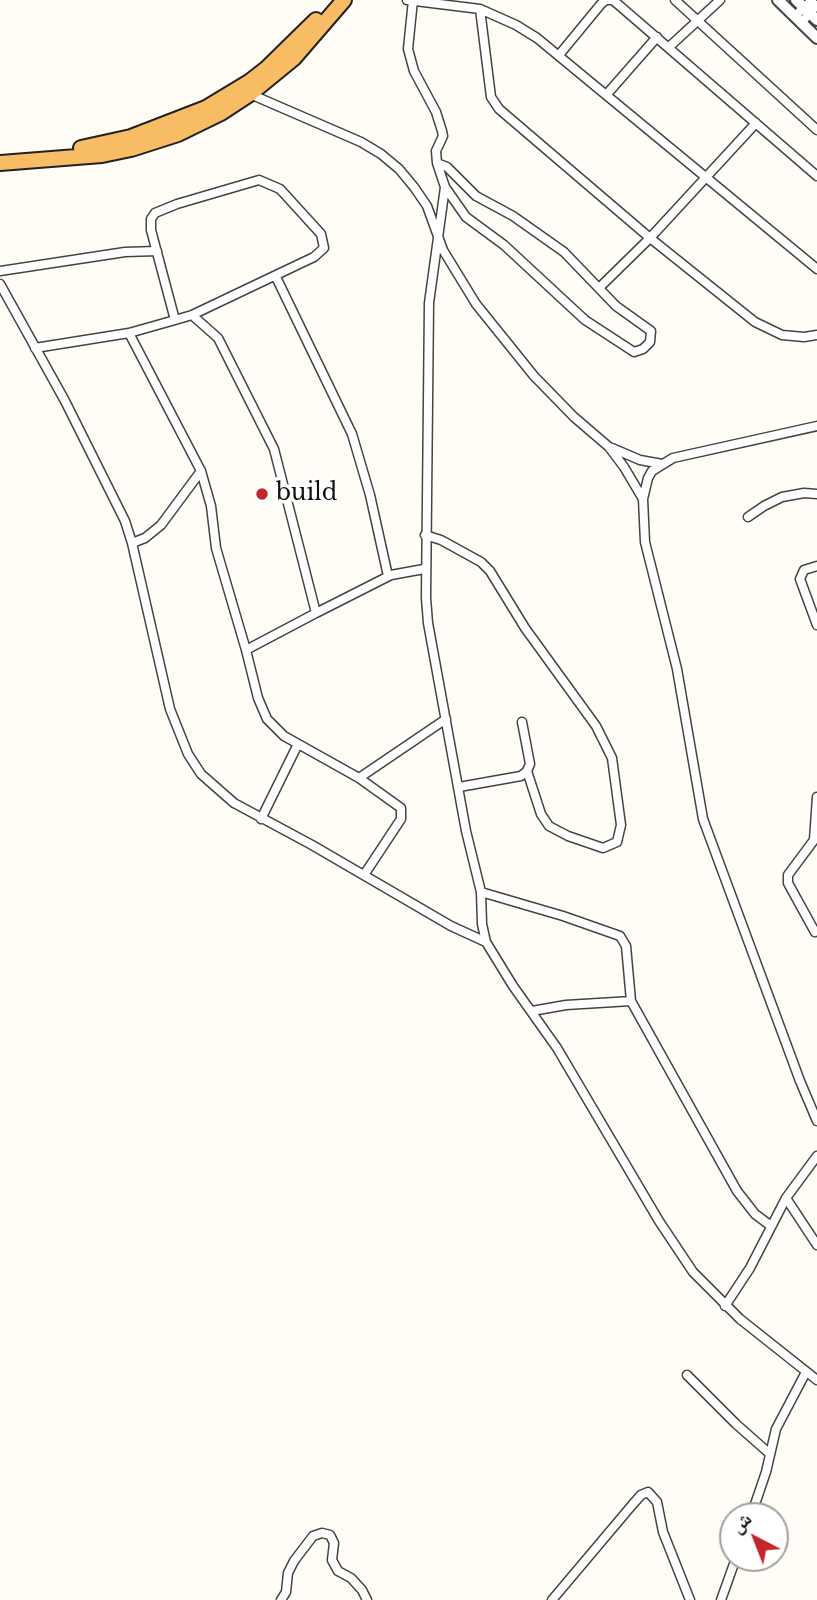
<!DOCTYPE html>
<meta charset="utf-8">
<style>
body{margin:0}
#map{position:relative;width:817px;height:1600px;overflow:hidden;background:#fffdf5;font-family:"Libre Baskerville","Noto Naskh Arabic",serif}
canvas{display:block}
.north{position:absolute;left:719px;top:1502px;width:70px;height:70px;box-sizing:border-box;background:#fff;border:2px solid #a0a0a0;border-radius:50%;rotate:318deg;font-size:19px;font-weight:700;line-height:28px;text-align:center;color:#111}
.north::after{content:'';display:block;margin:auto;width:24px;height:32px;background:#c4262e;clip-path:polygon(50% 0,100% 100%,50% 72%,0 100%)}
</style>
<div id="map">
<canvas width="817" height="1600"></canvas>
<div class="north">ش</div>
</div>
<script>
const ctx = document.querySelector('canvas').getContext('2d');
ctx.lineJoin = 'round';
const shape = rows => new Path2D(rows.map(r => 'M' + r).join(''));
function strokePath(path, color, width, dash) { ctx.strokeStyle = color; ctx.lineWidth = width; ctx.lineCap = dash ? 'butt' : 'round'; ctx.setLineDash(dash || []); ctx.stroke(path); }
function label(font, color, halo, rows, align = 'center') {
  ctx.font = font + ' "Libre Baskerville",serif'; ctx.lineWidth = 7; ctx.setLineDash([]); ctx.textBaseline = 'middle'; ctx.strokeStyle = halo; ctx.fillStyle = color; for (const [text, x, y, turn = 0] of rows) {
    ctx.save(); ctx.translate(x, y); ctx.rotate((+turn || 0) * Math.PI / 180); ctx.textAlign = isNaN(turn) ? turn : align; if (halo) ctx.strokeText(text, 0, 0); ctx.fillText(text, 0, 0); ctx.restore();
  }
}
const minor = shape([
 [407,0,480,9,516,25,537,38,817,269],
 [413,0,408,49,414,71,436,112,442,131,443,136,436,151,437,163,447,167,476,196,513,216,564,252,616,306,651,331,650,342,643,349,634,352,585,320,504,245,466,217,445,187,437,163],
 [675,0,817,130],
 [480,9,491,97,499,109,650,238,755,322,782,335,804,337,817,335],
 [795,16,812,0],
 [801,23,817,5],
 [669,47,720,0],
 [559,55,601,4,606,0,613,0,817,176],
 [250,94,361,142,381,154,399,169,414,187,427,206,443,250,476,304,534,376,574,417,609,447,624,467,643,499],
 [607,94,657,37],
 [445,187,429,303,426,598,428,623,466,831,481,892,482,924,486,942,513,986,557,1048,659,1221,693,1272,740,1319,817,1380],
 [0,271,125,252,157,251],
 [276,277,352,434,370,495,388,576],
 [0,284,65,401,125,521,132,543,170,709,188,754,201,774,234,803,312,845,451,926,486,942],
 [599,288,650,238,756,123],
 [192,315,218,338,274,449,316,613,246,650],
 [129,333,201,471,211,506,216,548,246,650,258,698,267,719,284,736,359,778,401,808,401,819,364,875],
 [35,348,129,333,175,320,192,315,314,257,324,248,321,234,280,189,259,180,177,204,155,213,151,219,151,230,175,320],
 [817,426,673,458,652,471,648,478,643,499,645,542,677,669,703,819,800,1081,817,1121],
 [612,448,640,460,662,464],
 [748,517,764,506,782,497,804,493,817,494],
 [425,535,441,540,481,562,490,571,525,628,596,726,612,758,621,825,617,842,603,848,568,836,549,826,541,814,527,771],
 [132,543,145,538,161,525,201,471],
 [817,566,804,570,800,579,817,625],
 [316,613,391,575,424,569],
 [359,778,446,719],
 [459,787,521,776,527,771,530,764,522,722],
 [261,819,298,744],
 [481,892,563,916,620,936,626,946,631,1001,737,1191,755,1214,771,1226],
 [815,932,788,883,788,875,814,840,817,797],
 [532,1011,566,1005,631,1001],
 [786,1198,817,1245],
 [725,1306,750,1268,786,1198,817,1156],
 [687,1375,736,1424,770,1454],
 [751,1516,766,1472,776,1429,806,1372],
 [281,1600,286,1592,288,1573,294,1561,313,1536,322,1533,330,1535,334,1543,332,1560,338,1571,351,1578,362,1590,367,1600],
 [552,1600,633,1504,641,1495,648,1492,657,1502,663,1532,690,1600],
 [721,1600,736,1558]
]);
const tertiary = shape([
 [778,0,817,38],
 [796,0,817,20]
]);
const trunk = shape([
 [81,148,131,137,206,108,249,82,267,68,316,20],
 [0,163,102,155,131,149,178,134,221,113,250,94,294,58,344,0]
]);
strokePath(minor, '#444', 11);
strokePath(tertiary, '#444', 14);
strokePath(trunk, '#222', 18);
strokePath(minor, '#fff', 8);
strokePath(tertiary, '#fff', 10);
strokePath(trunk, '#f7bc64', 14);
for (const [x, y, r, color] of [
 [262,494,7,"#c4262e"]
]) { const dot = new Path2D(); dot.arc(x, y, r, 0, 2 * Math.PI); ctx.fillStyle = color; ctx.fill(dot); strokePath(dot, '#fff', 2.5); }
label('23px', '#111', '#fff', [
 ["build",276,494]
], 'left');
</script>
